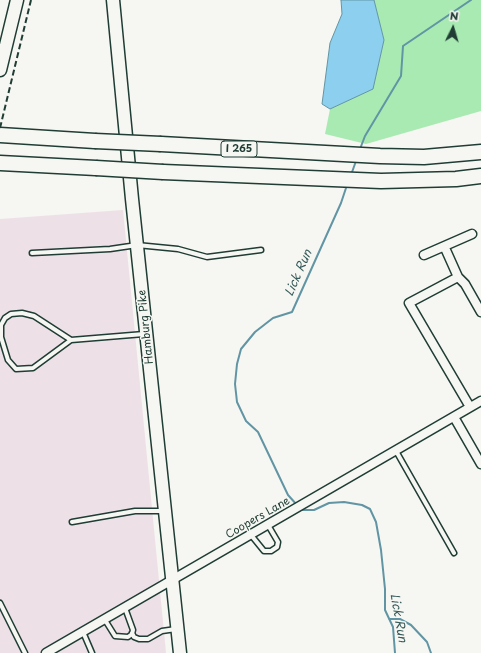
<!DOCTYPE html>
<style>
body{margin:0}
#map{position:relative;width:481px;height:653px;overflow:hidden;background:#f6f6f2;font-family:"Playpen Sans",sans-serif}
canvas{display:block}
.north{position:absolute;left:433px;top:8px;width:40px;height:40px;-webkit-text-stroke:3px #f6f6f2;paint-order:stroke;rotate:5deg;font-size:11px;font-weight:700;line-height:16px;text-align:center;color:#1f3d34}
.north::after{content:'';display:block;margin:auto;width:14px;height:18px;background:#1f3d34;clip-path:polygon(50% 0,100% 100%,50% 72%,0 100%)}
</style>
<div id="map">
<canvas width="481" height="653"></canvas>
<div class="north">N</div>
</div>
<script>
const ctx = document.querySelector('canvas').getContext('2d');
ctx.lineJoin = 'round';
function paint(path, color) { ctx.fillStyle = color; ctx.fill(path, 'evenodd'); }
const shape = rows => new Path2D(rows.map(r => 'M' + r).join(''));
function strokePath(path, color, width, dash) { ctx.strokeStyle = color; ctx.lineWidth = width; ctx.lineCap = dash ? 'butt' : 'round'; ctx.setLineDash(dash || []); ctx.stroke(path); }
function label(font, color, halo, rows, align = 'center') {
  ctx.font = font + ' "Playpen Sans",sans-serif'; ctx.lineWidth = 3; ctx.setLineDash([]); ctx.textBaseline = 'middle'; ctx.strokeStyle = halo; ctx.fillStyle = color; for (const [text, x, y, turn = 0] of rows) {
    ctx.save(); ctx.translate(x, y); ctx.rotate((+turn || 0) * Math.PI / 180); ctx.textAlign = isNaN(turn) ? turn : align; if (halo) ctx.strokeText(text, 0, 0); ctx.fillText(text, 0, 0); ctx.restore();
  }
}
paint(shape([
 [123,210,166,653,0,653,0,219]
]), '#eee0e7');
paint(shape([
 [374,0,481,0,481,111,366,144,325,134,330,109,373,88,384,40]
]), '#a9eab3');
const water = shape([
 [341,0,374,0,384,40,373,89,330,109,322,104,330,43,342,14,341,0]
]);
paint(water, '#8dcfee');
strokePath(water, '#6195a4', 1);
strokePath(shape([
 [360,149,365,136,401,76,403,46,471,0],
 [351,175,356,161],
 [297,505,288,495,258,432,246,421,237,402,235,384,237,364,241,349,255,332,273,318,292,312,341,203,347,185],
 [301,508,303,510,314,510,329,503,344,502,362,505,370,509,376,522,381,550,385,589,385,610,393,627,395,653],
 [389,619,400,619,411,625,427,642,431,653]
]), '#6195a4', 2);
const service = shape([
 [32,253,110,249,137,245,178,249,207,257,261,250],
 [71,340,34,316,22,313,11,314,5,318,1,325,1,337,8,360,16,369,33,368,71,340,144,334],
 [396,451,454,553],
 [72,522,135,511,163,511],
 [251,535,264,551,271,551,277,547,278,542,268,525],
 [0,603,25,653],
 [105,620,115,636,128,637,132,634,133,630,125,608],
 [83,632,92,653],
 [132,633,134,637,139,639,148,639,162,631,176,629]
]);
const minor = shape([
 [445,248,458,277,465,284,481,312],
 [424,255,472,234],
 [458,277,409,303,470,407],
 [454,417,481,464],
 [46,653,481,401]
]);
const primary = shape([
 [113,0,132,199,180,653],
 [0,70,17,0]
]);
const motorway = shape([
 [0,135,95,141],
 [161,144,380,156,424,157,481,152],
 [0,163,96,168],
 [163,172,381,181,456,179,481,176]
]);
strokePath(service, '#1f3d34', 7);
strokePath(minor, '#1f3d34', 11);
strokePath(primary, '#1f3d34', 15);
strokePath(motorway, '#1f3d34', 17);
strokePath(service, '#f6f6f2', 4);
strokePath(minor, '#f6f6f2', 8);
strokePath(primary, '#f6f6f2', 12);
strokePath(motorway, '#f6f6f2', 14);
strokePath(shape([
 [0,128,31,0]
]), '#1f3d34', 2, [6, 3]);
const motorwayBridge = shape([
 [95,141,161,144],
 [96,168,163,172]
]);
strokePath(motorwayBridge, '#1f3d34', 17, []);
strokePath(motorwayBridge, '#f6f6f2', 14);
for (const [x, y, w] of [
 [239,149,36]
]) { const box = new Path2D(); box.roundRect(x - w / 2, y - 8, w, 16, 3); ctx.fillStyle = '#f6f6f2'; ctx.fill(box); strokePath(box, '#1f3d34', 1); }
label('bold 10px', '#1f3d34', null, [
 ["I 265",239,149]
]);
label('11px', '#1f3d34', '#f6f6f2', [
 ["Hamburg Pike",146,327,-96],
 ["Coopers Lane",258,518,-30]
]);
label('italic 12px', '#355a59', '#f6f6f2', [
 ["Lick Run",299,273,-66],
 ["Lick Run",398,618,80]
]);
</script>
